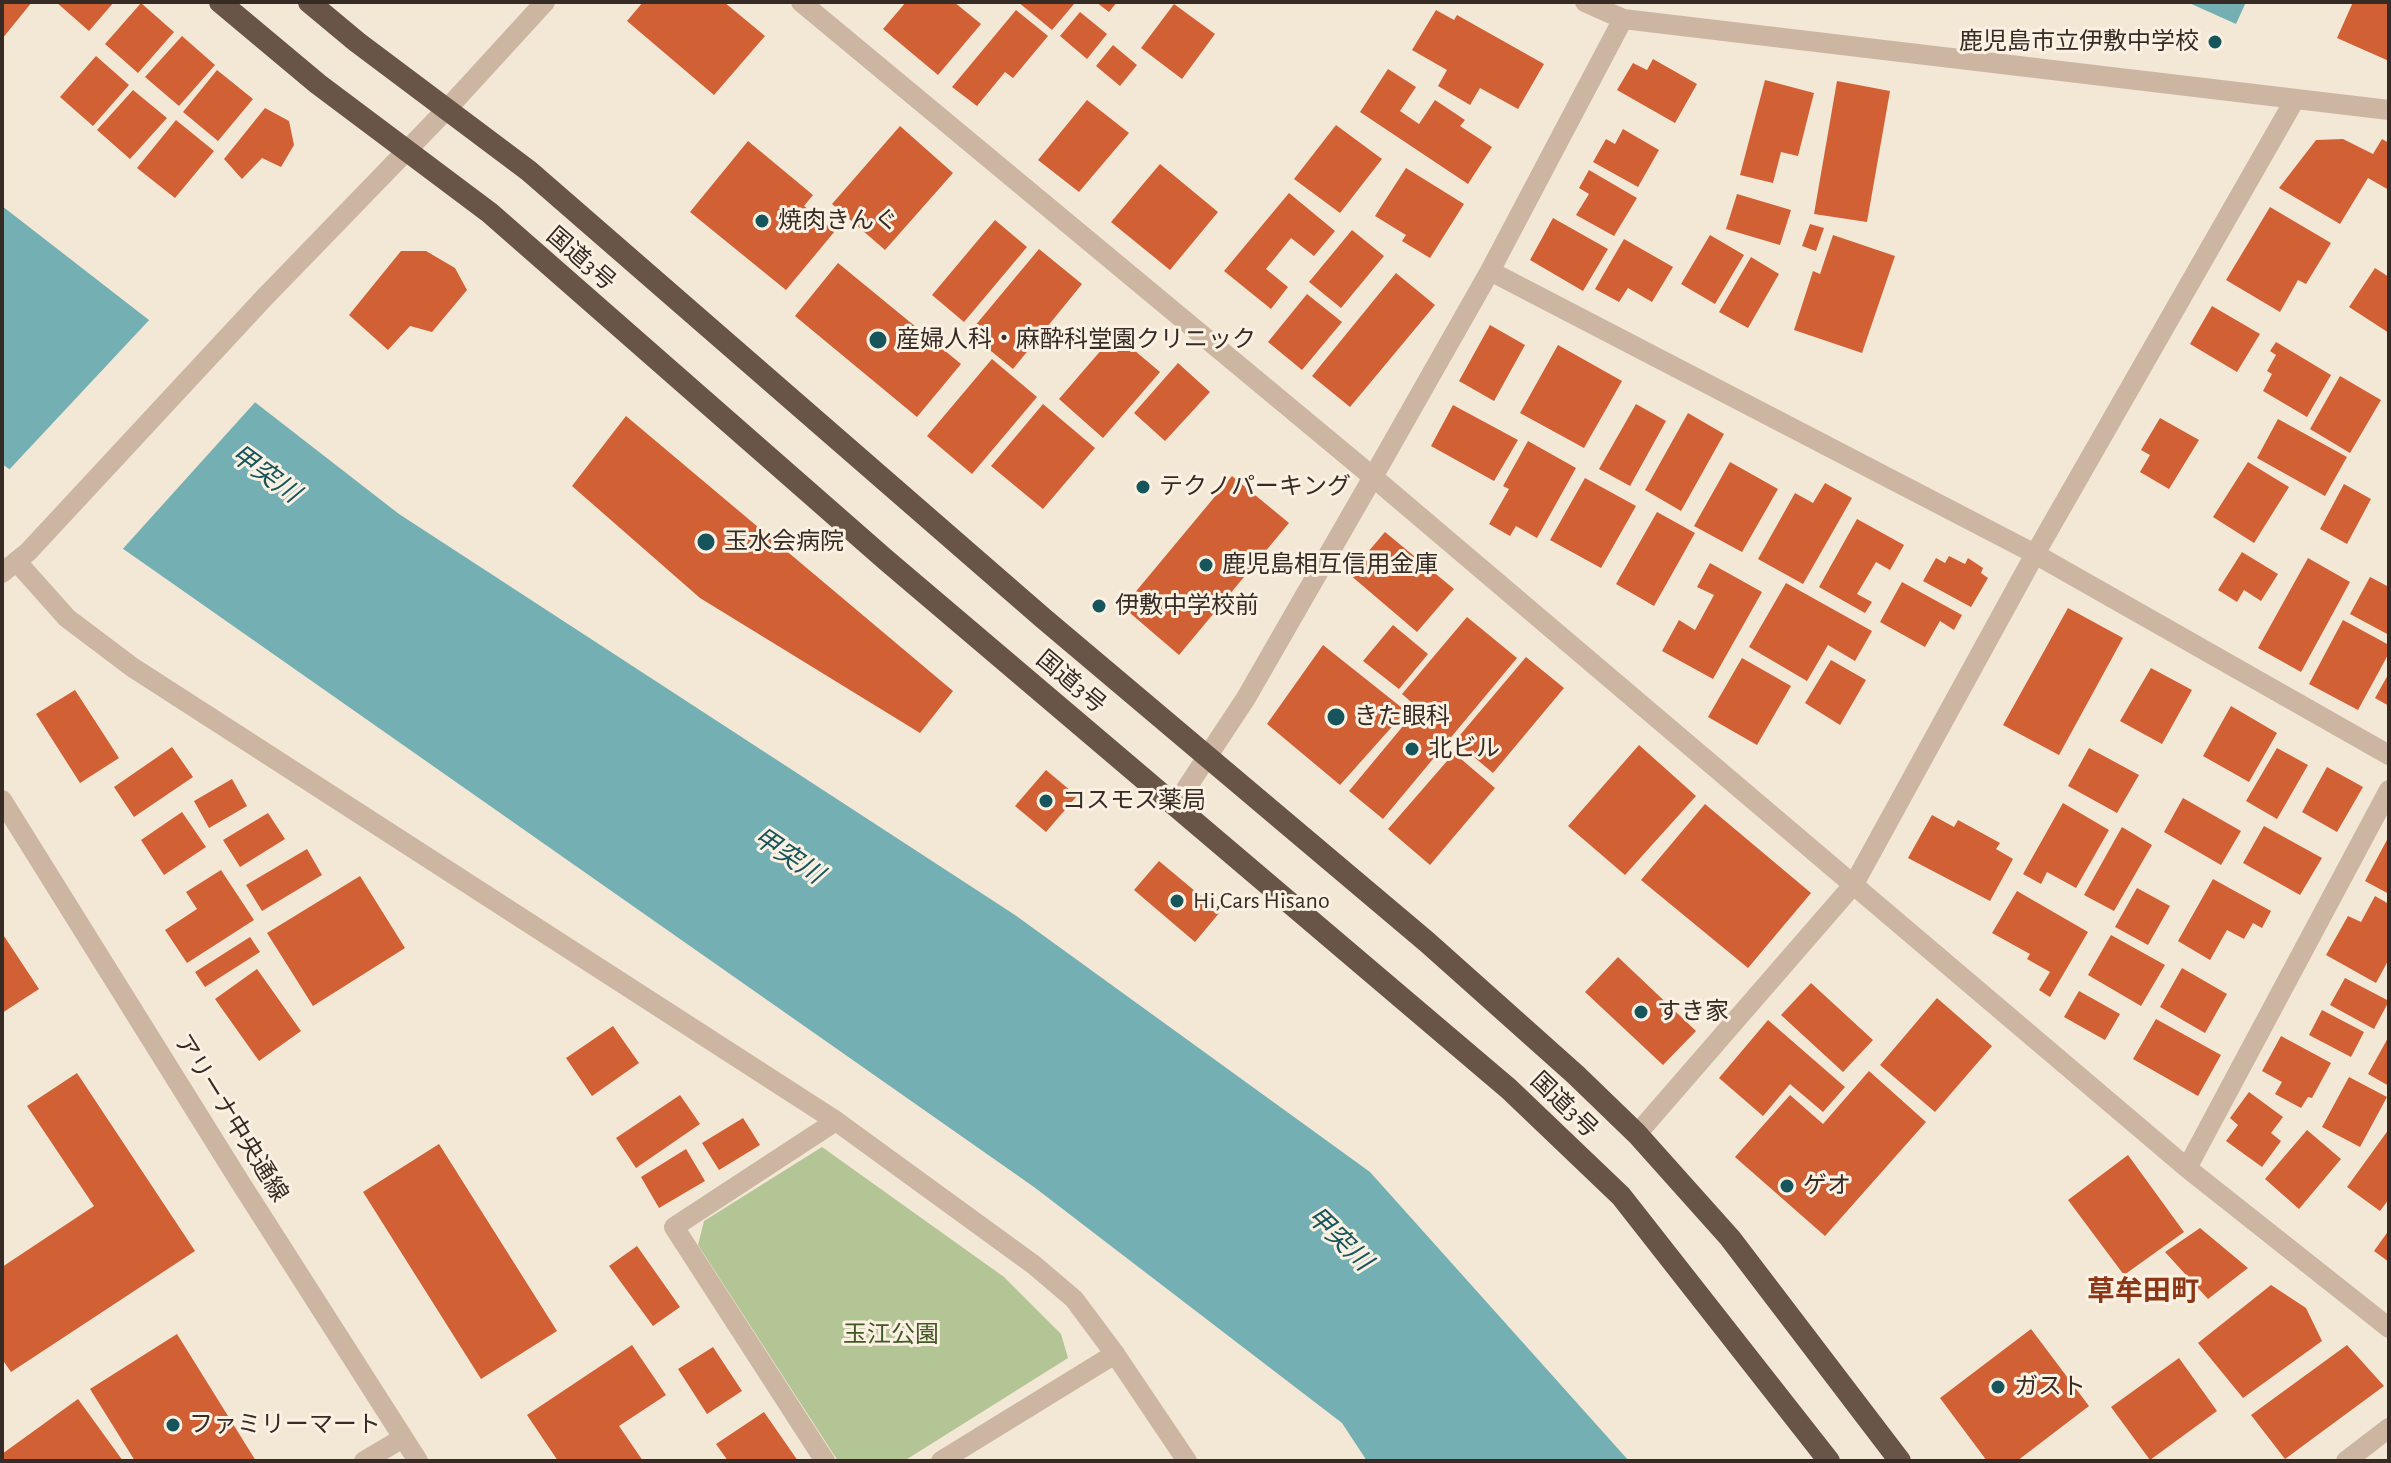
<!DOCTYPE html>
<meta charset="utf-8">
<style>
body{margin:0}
#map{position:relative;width:2391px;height:1463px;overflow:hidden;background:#f3e7d6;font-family:"Alegreya Sans",sans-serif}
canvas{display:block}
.frame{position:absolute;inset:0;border:4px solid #362b25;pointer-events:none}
</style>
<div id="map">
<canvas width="2391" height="1463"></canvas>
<div class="frame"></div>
</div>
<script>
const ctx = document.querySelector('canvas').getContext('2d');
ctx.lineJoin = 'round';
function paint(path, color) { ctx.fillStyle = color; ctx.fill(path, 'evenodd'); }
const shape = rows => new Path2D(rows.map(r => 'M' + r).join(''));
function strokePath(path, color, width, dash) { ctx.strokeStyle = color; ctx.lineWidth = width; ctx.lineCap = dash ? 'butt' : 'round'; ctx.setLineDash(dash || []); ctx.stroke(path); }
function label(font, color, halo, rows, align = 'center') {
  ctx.font = font + ' "Alegreya Sans","Noto Sans JP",sans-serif'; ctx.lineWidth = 6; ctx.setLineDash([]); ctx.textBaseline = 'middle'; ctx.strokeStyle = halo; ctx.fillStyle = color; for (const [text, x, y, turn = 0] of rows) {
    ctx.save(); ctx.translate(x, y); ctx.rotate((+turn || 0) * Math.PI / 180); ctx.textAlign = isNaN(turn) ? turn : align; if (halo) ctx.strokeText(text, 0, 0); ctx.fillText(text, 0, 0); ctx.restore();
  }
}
paint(shape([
 [822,1147,1004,1277,1061,1334,1068,1358,904,1461,838,1461,698,1245,704,1221]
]), '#b3c495');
paint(shape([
 [2187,2,2246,2,2236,24],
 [2,206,399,514,1015,915,1370,1172,1629,1461,1367,1461,1342,1423,1034,1187,2,464]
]), '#73afb3');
paint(shape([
 [152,317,258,399,120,552,7,472]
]), '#f3e7d6');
paint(shape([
 [2,2,32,2,2,39],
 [56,2,114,2,89,31],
 [643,2,724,2,765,36,714,95,627,21],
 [906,2,954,2,981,24,938,75,883,29],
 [1018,2,1072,2,1074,4,1052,30],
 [1096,2,1117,2,1109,12],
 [2353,2,2389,2,2389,61,2337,38],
 [141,3,174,32,138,73,105,44],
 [1174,4,1215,34,1182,79,1141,48],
 [1016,10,1048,36,1013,78,1005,72,977,106,952,87],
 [1436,10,1454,20,1457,15,1544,64,1518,109,1480,88,1470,105,1438,86,1447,70,1412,50],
 [1080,12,1107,34,1087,59,1060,36],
 [182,36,215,65,179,106,145,77],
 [1113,45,1137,65,1120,86,1096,66],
 [96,56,129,85,93,126,60,97],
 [1653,59,1697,84,1675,123,1617,90,1633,63,1647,70],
 [1388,69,1416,87,1400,111,1419,124,1435,100,1465,120,1460,126,1492,147,1468,184,1360,112],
 [217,70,253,99,218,141,183,112],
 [1765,80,1814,93,1798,156,1781,152,1773,183,1740,175],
 [1837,81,1890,91,1867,222,1814,214],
 [133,90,167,118,130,159,97,130],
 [1087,100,1129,133,1079,192,1038,160],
 [265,108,289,121,294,145,281,167,262,158,242,179,224,159],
 [176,120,214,151,175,198,137,168],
 [1336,125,1382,159,1340,213,1294,179],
 [900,126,953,173,885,250,832,204],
 [1623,129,1659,150,1638,187,1593,162,1606,139,1615,144],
 [2343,139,2373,154,2382,139,2389,143,2389,190,2368,178,2340,224,2279,188,2316,140],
 [748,141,813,195,804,206,835,231,786,290,690,212],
 [1160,164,1218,212,1170,270,1111,222],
 [1406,168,1464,204,1430,258,1402,241,1406,235,1375,216],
 [1589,170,1637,198,1614,236,1576,215,1589,194,1579,188],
 [1289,193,1335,231,1314,256,1291,238,1266,269,1288,287,1271,309,1224,271],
 [1737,194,1791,210,1780,245,1726,229],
 [2270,207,2331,243,2306,284,2298,280,2280,312,2226,280],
 [1553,218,1608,249,1583,291,1530,260],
 [995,220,1027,247,964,322,932,295],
 [1810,224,1824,228,1816,251,1802,246],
 [1352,230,1384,256,1341,308,1309,282],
 [1710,235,1744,255,1715,304,1681,284],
 [1833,235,1895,256,1862,353,1794,330,1813,271,1820,274],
 [1624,239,1673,267,1652,302,1628,288,1619,302,1595,289],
 [1039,249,1082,284,1013,369,969,333],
 [401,251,426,251,455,268,467,290,432,332,410,326,388,350,349,315],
 [1751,257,1779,274,1748,328,1719,312],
 [838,263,961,364,917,417,795,316],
 [2375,268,2389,277,2389,333,2349,307],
 [1396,273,1435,305,1350,407,1312,376],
 [1307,294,1342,322,1302,370,1268,342],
 [2212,306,2260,334,2237,372,2190,344],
 [1490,325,1525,345,1494,401,1459,381],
 [1115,334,1160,372,1103,438,1059,399],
 [2276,342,2331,375,2307,417,2263,391,2272,374,2267,371,2276,355,2270,351],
 [1558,345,1622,381,1584,448,1520,413],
 [992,359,1037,397,972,474,927,436],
 [1178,363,1210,392,1165,441,1134,413],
 [2340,376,2381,400,2350,453,2310,429],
 [1043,404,1095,448,1043,509,991,466],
 [1636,404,1666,421,1630,486,1599,469],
 [1453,405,1518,440,1494,481,1431,446],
 [1688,413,1724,434,1681,511,1645,490],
 [626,416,953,691,920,733,700,598,572,486],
 [2160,418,2199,440,2169,489,2140,472,2150,455,2141,450],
 [2278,419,2347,457,2325,496,2257,458],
 [1528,441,1576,468,1537,538,1516,526,1510,536,1489,524,1509,489,1503,486],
 [1730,462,1778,489,1742,552,1694,526],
 [2248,462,2289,487,2254,543,2213,517],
 [1232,476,1289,523,1179,655,1123,607],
 [1585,478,1636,506,1601,568,1550,540],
 [1825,483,1852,498,1803,584,1758,559,1795,493,1813,503],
 [2344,484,2371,499,2347,544,2320,529],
 [1657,512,1695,533,1654,606,1616,584],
 [1857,519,1904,545,1890,570,1876,562,1857,594,1872,602,1865,613,1819,587],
 [1385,532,1454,589,1417,632,1349,574],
 [2242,552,2278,574,2261,601,2244,590,2237,602,2218,590],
 [1949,556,1965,564,1968,558,1983,568,1981,573,1988,578,1971,607,1923,581,1936,558,1945,563],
 [2308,558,2350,582,2301,672,2258,648],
 [1710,563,1762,592,1713,679,1662,651,1679,620,1695,630,1714,595,1697,587],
 [2370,577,2389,587,2389,635,2350,614],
 [1902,582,1962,615,1954,630,1940,621,1925,647,1880,622],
 [1786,583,1872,631,1855,661,1828,645,1807,681,1749,647],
 [2068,608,2123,638,2059,755,2003,725],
 [1467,617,1517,658,1383,819,1349,791,1418,708,1402,694],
 [2343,620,2389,645,2389,653,2358,710,2309,684],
 [1393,625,1428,654,1399,689,1363,661],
 [1323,645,1406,711,1340,785,1267,724],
 [1526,657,1564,688,1493,773,1455,741],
 [1742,658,1791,686,1757,745,1708,717],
 [1831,660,1866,680,1840,725,1805,703],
 [2151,668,2192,690,2162,744,2120,721],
 [2389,673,2389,706,2375,698],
 [75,690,119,758,80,783,36,714],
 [2231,706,2277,733,2249,782,2203,756],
 [1639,745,1696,796,1625,875,1568,826],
 [172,747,193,777,134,817,114,787],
 [2089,748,2139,775,2117,813,2068,786],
 [2277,748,2308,765,2277,819,2246,801],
 [1454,753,1495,788,1430,865,1388,829],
 [2327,767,2363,787,2337,832,2302,812],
 [1046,770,1077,796,1046,832,1015,806],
 [232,779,247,806,209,828,194,801],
 [2183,798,2241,831,2221,865,2164,832],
 [2063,803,2109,830,2076,888,2047,872,2041,884,2023,874],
 [1705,804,1811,893,1748,968,1641,880],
 [182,812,206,847,164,875,141,840],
 [268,813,285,839,240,867,223,840],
 [1932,815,1954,827,1958,820,2000,843,1996,849,2013,859,1990,901,1908,858],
 [2264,826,2322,858,2300,895,2243,863],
 [2122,827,2152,845,2114,911,2084,895],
 [2389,836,2389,894,2365,881],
 [307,849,322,875,262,911,246,885],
 [1159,861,1220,912,1195,942,1134,890],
 [221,870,254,920,187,963,165,930,197,909,186,892],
 [360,876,405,948,313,1006,267,933],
 [2213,879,2271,911,2262,928,2253,923,2244,939,2227,930,2210,960,2178,941],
 [2137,888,2170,906,2148,945,2115,927],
 [2017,891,2088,932,2050,997,2039,990,2050,972,2027,959,2030,954,1992,933],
 [2375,896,2389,904,2389,959,2376,983,2326,955,2348,916,2361,922],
 [2,933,39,989,2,1013],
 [2111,935,2165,965,2141,1006,2088,975],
 [250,937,260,952,205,987,195,972],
 [1618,957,1696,1031,1663,1065,1585,992],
 [2182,968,2227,994,2205,1033,2160,1007],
 [257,969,301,1031,259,1061,215,999],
 [2345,978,2389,1001,2374,1029,2330,1005],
 [1811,983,1873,1040,1843,1072,1781,1015],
 [2079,991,2120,1014,2105,1040,2064,1017],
 [1937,998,1992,1046,1935,1112,1880,1065],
 [2322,1010,2364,1032,2351,1057,2309,1035],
 [2156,1019,2221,1055,2198,1096,2133,1059],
 [1768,1020,1845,1087,1823,1112,1790,1084,1763,1116,1719,1078],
 [613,1026,639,1063,592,1096,566,1058],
 [2281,1036,2331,1063,2312,1098,2308,1097,2301,1108,2275,1094,2282,1082,2262,1071],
 [2389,1036,2389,1086,2368,1074],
 [1869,1071,1926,1122,1825,1236,1735,1157,1790,1095,1823,1124],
 [77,1073,195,1251,11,1372,2,1359,2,1267,94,1206,27,1106],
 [2349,1077,2387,1097,2360,1147,2322,1127],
 [2249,1092,2283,1117,2271,1133,2281,1141,2262,1167,2226,1141,2238,1125,2230,1118],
 [680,1095,700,1124,636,1168,616,1138],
 [743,1118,760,1145,719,1170,702,1143],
 [2389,1129,2389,1199,2380,1211,2347,1187],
 [2307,1130,2341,1159,2299,1209,2265,1179],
 [439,1144,557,1331,481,1379,363,1192],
 [686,1149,705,1181,659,1208,641,1177],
 [2128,1155,2184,1232,2124,1275,2068,1200],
 [2200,1228,2248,1268,2208,1299,2165,1252],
 [2389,1230,2389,1262,2374,1251],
 [637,1246,680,1307,653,1326,609,1266],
 [2271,1285,2306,1308,2322,1341,2243,1398,2198,1343],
 [2031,1329,2089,1406,2017,1461,1987,1461,1940,1398],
 [177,1334,256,1461,135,1461,90,1389],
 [632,1345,666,1395,619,1426,643,1461,558,1461,527,1415],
 [2347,1345,2384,1386,2285,1459,2251,1415],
 [713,1347,742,1391,707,1414,678,1369],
 [2179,1358,2217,1411,2150,1460,2111,1407],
 [78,1399,123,1461,5,1461,2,1454],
 [764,1412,798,1461,728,1461,716,1444]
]), '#d26035');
strokePath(shape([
 [801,2,1373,477,2187,1168,2389,1328],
 [1490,271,2035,554,2389,755],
 [1176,804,1246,698,1373,477,1490,271,1623,19],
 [1637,1134,1854,884,2035,554,2294,101],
 [2187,1168,2389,790],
 [364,1461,403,1438],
 [825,1461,674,1227,836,1121],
 [941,1461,1115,1354],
 [2346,1461,2389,1428]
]), '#ccb6a1', 20);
strokePath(shape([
 [1585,2,1623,19,2389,110],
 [17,562,67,618,132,667,836,1121,1034,1265,1074,1299,1115,1354,1187,1461],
 [2,573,28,552,263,299,447,109,545,2],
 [2,800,240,1182,418,1461]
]), '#ccb6a1', 20);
strokePath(shape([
 [220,2,318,84,490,213,886,560,1509,1089,1621,1196,1829,1461],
 [309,2,357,42,529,171,1043,618,1427,942,1576,1075,1637,1134,1730,1238,1900,1461]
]), '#695448', 22);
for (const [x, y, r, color] of [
 [2215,42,8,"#16555b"],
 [762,221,8,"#16555b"],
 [878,340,10,"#16555b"],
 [1143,487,8,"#16555b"],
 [706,542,10,"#16555b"],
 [1206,565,8,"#16555b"],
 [1099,606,8,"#16555b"],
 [1336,717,10,"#16555b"],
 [1412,749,8,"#16555b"],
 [1046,801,8,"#16555b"],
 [1177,901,8,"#16555b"],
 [1641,1012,8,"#16555b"],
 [1787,1186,8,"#16555b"],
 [1998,1387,8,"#16555b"],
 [173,1425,8,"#16555b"]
]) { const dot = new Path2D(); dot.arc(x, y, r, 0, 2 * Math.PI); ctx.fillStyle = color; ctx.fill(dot); strokePath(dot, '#fbf1e3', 3); }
label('24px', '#362b25', '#fbf1e3', [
 ["鹿児島市立伊敷中学校",2199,42,"right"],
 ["焼肉きんぐ",778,221],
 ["産婦人科・麻酔科堂園クリニック",896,340],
 ["テクノパーキング",1159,487],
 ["玉水会病院",724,542],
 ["鹿児島相互信用金庫",1222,565],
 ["伊敷中学校前",1115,606],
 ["きた眼科",1354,717],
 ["北ビル",1428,749],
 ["コスモス薬局",1062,801],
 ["Hi,Cars Hisano",1193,901],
 ["すき家",1657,1012],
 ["ゲオ",1803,1186],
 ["ガスト",2014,1387],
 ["ファミリーマート",189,1425]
], 'left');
label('24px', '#362b25', '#fbf1e3', [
 ["国道3号",581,259,41],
 ["国道3号",1071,682,40],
 ["国道3号",1564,1105,44],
 ["アリーナ中央通線",231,1118,58]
]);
label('24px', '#435726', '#fbf1e3', [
 ["玉江公園",891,1335]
]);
label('italic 26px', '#16555b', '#fbf1e3', [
 ["甲突川",265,474,36],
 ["甲突川",788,856,34],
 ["甲突川",1339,1239,44]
]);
label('bold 28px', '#8d3616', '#fbf1e3', [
 ["草牟田町",2143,1292]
]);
</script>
